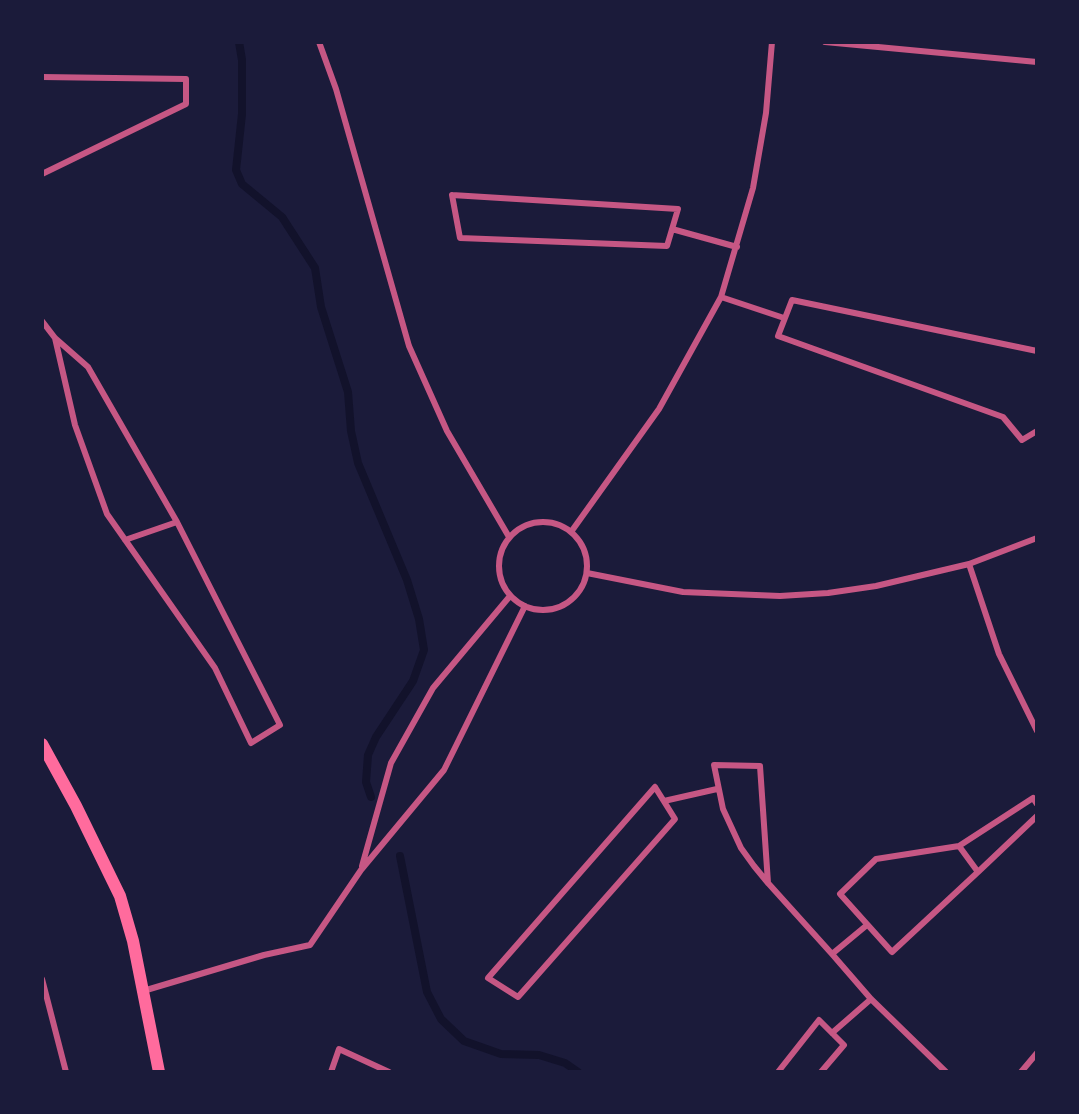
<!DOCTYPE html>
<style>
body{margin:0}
#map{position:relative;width:1079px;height:1114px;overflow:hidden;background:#1b1b3a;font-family:"Zilla Slab",serif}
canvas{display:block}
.frame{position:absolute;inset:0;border:44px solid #1b1b3a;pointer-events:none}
</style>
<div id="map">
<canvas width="1079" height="1114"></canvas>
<div class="frame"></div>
</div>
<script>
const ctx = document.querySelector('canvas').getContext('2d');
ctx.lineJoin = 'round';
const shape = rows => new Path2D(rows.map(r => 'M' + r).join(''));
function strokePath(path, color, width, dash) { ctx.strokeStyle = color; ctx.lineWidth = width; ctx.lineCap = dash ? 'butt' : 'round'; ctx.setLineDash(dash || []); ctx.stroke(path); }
strokePath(shape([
 [239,42,242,60,242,114,236,170,242,184,282,217,315,268,321,307,348,392,351,431,358,463,407,580,419,619,424,650,413,681,376,737,368,755,366,782,371,797],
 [400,856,427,992,441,1019,464,1041,501,1054,539,1055,565,1063,578,1072]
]), '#12122b', 8);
strokePath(shape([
 [319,42,336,89,409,346,447,431,509,537],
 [825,42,1037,62],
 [42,77,186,79,186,104,42,174],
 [452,195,678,209,667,246,460,238,452,195],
 [672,229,737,247],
 [721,297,784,318],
 [42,321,55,338,88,367,177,522,280,725,251,743,215,668,107,514,75,425,55,338],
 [1037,351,792,300,778,336,1003,417,1022,440,1037,431],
 '499 566a44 44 0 1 1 88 0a44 44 0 1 1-88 0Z',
 [571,532,659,409,721,297,753,188,766,113,772,42],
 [125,540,177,522],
 [969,564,999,654,1037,731],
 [587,573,683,592,780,596,828,593,876,586,969,564,1037,538],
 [655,787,675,819,518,997,488,978,655,787],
 [664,801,717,789],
 [959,846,978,872,892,952,840,894,876,859,959,846],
 [959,846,1033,798,1037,804],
 [362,866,391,763,433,688,510,596],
 [978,872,1037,816],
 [768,883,760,766,714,765,723,809,741,848,754,866,768,883,832,954,871,999,946,1072],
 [832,954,867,925],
 [42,979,66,1072],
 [143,991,264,955,310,945,361,870,444,770,525,606],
 [832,1033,871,999],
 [331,1072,339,1049,389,1072],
 [778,1072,819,1020,844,1045,821,1072],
 [1021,1072,1037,1053]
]), '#c65784', 6);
strokePath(shape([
 [42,744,76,806,120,896,133,941,159,1072]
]), '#ff6b9d', 12);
</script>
